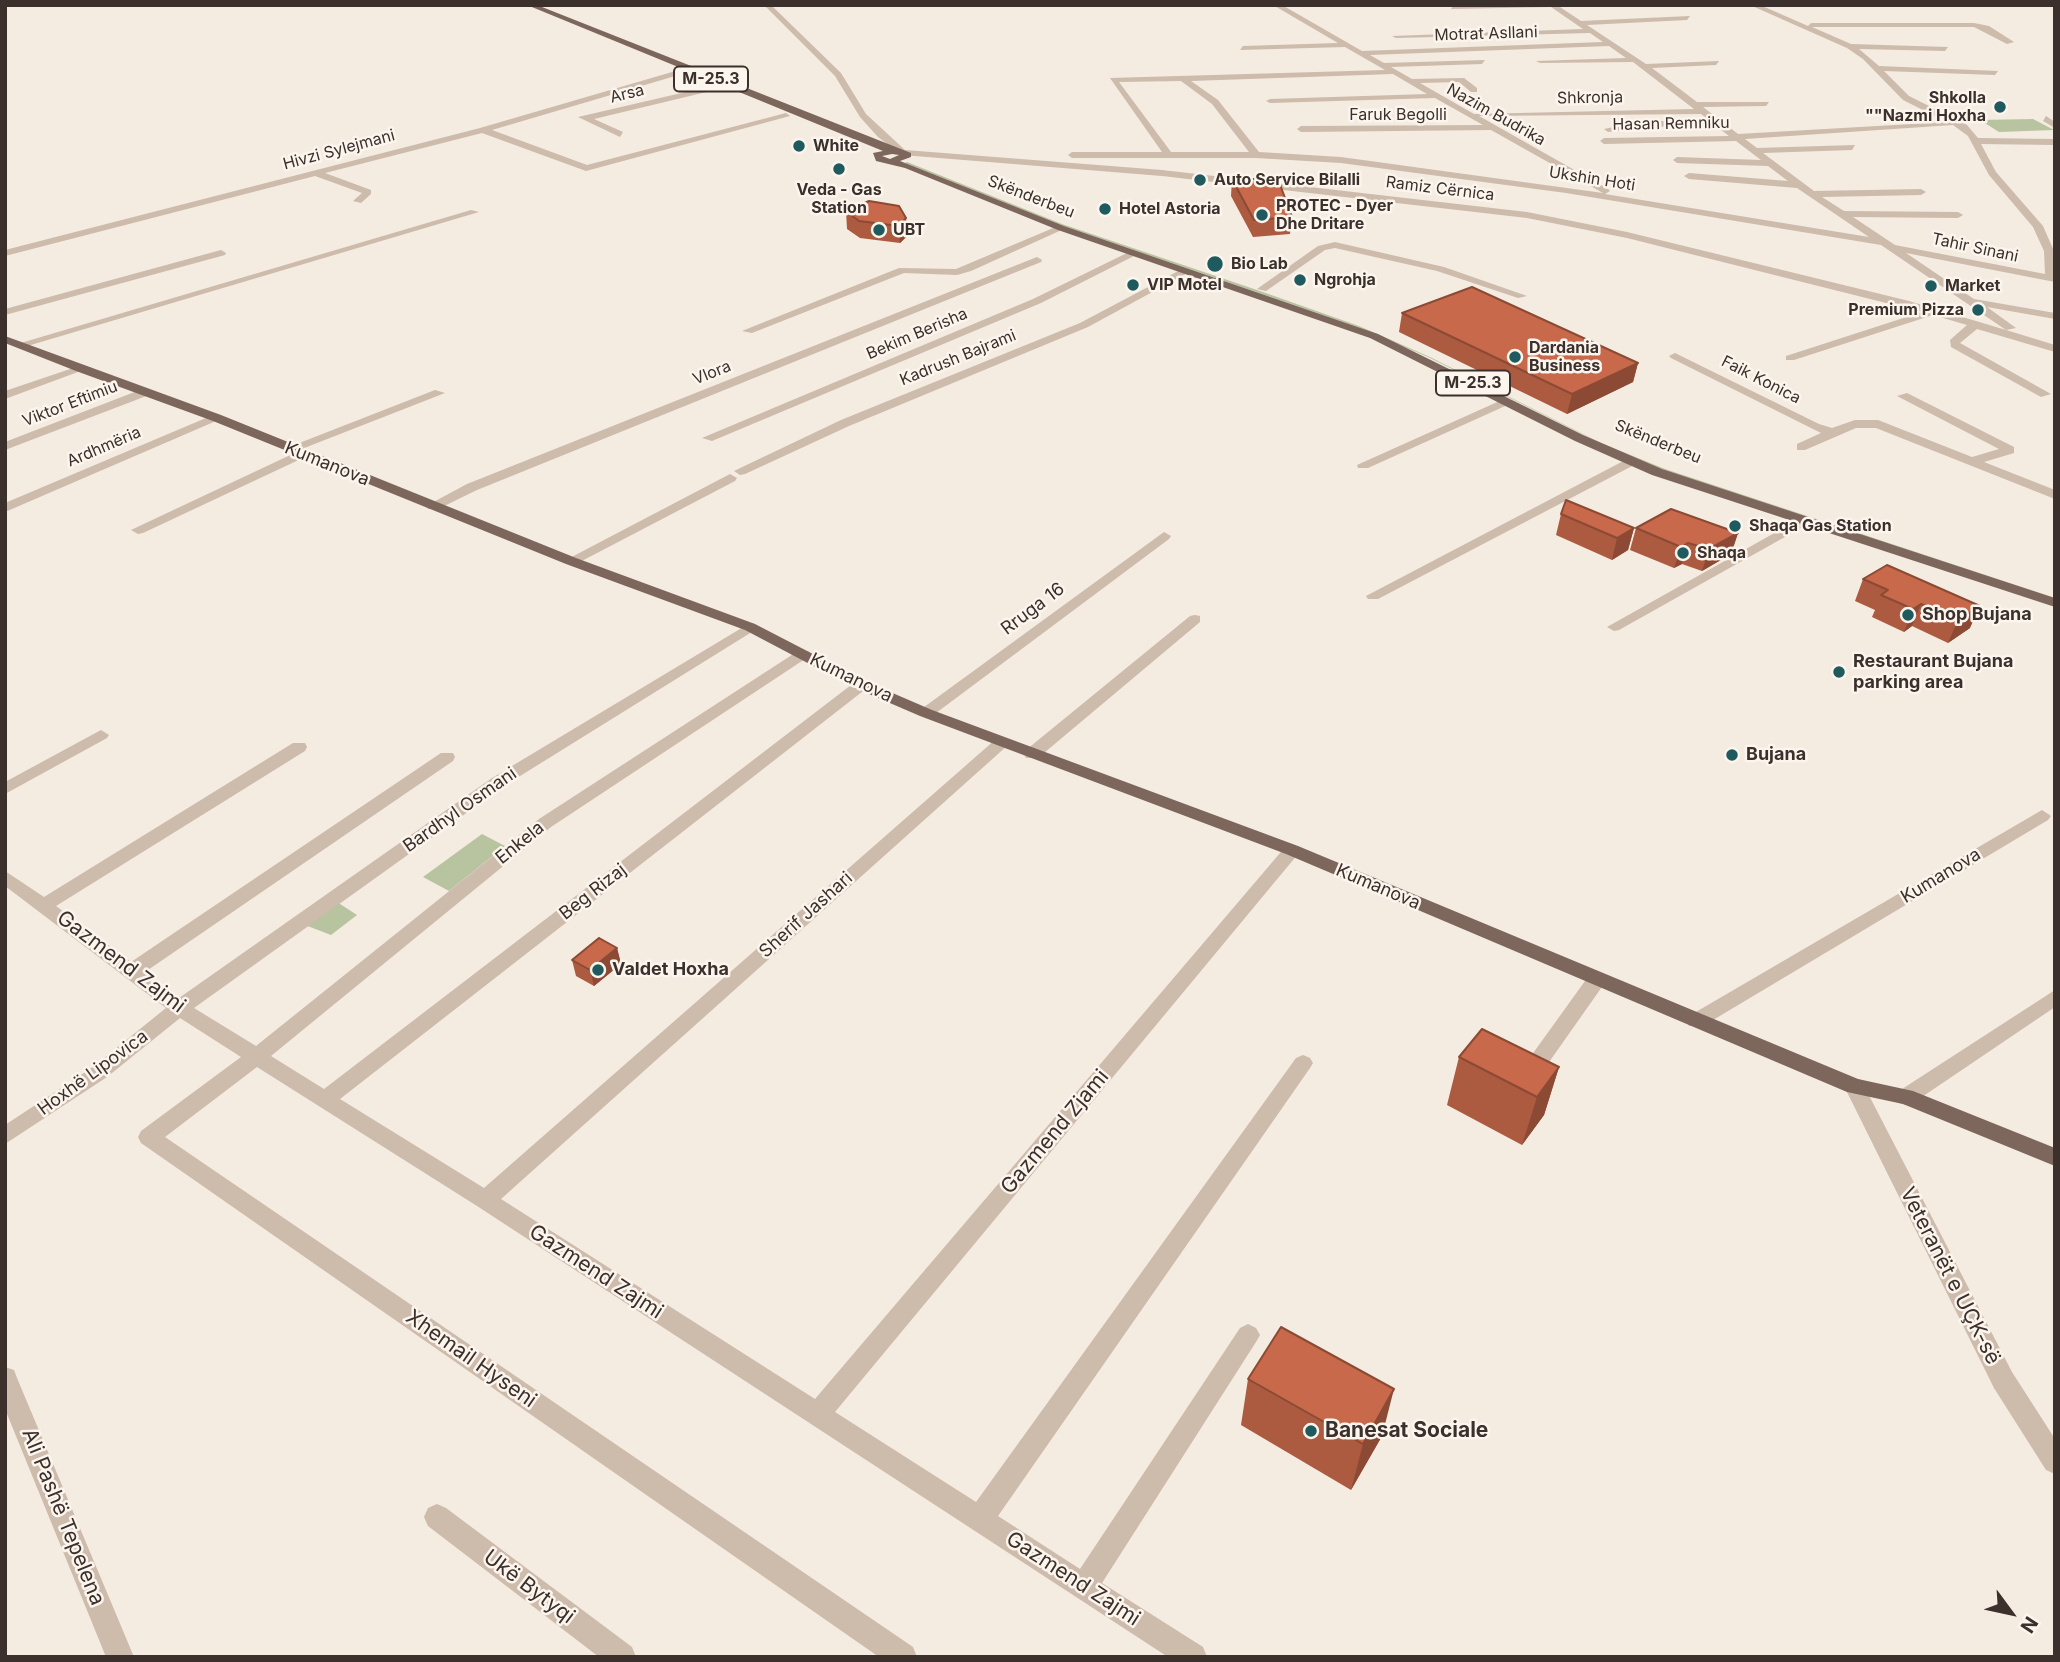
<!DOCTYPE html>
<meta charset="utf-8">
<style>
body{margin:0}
#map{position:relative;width:2060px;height:1662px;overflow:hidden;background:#f4ebe1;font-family:Inter,sans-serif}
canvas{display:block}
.frame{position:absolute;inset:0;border:7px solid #3b302b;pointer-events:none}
.north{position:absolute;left:1976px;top:1578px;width:70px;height:70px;-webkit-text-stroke:5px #fbf5ee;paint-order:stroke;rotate:123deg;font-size:19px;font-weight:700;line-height:28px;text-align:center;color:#3b302b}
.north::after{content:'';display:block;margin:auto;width:24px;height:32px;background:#3b302b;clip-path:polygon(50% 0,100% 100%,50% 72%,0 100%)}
</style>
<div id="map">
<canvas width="2060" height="1662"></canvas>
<div class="frame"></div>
<div class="north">N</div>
</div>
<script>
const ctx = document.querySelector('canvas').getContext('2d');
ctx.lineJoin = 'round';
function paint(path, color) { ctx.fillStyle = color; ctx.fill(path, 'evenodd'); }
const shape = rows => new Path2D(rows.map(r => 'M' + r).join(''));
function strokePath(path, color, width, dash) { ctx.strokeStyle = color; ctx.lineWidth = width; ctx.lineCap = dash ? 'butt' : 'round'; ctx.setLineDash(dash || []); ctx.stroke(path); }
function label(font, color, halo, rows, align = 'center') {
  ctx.font = font + ' Inter,sans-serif'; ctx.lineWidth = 5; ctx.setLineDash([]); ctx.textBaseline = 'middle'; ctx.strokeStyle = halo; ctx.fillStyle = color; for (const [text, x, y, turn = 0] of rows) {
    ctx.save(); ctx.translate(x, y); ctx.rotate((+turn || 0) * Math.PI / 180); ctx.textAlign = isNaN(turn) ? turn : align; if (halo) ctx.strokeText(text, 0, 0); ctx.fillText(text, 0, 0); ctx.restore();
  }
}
paint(shape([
 [2033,119,2054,130,1999,132,1980,120],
 [907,162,1062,224,1260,291,1359,326,1430,357,1601,443,1665,469,2055,598,1664,470,1600,443,1428,357,1358,327,1061,225,905,163],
 [482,834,505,846,449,891,423,877],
 [337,902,357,915,331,935,305,925]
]), '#b8c4a0');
paint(shape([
 [764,5,771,5,841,73,866,114,905,150,1162,170,1527,212,1627,232,1909,301,2006,330,1881,245,1566,193,1341,163,1256,158,1072,158,1068,155,1072,152,1162,152,1110,78,1385,70,1345,47,1240,50,1243,46,1338,43,1273,5,1282,5,1362,51,1603,42,1590,33,1396,38,1392,36,1583,29,1551,7,1451,9,1453,6,1564,5,1560,7,1581,21,1690,16,1687,20,1587,25,1646,64,1719,61,1716,65,1652,68,1697,102,1769,102,1766,106,1703,107,1738,134,1947,122,1903,100,1863,59,1847,48,1750,5,1760,5,1808,26,1811,23,1974,23,1989,26,2014,42,2007,44,1974,27,1812,27,1851,44,1948,47,1945,51,1859,49,1879,66,1998,71,1995,75,1884,71,1909,96,1967,125,1978,138,2055,139,2055,145,1981,144,1996,172,2043,226,2054,251,2055,282,1906,253,1974,299,2055,313,2055,319,1987,307,2016,328,2006,330,2055,345,2055,352,1977,329,1960,343,2051,394,2041,397,1951,347,1950,340,1967,325,1933,315,1794,360,1786,360,1786,356,1922,312,1627,238,1527,218,1162,176,902,155,878,137,860,117,835,76,764,5],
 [1609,46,1626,58,1536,61,1540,63,1633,62,1694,109,1474,114,1420,83,1459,82,1471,92,1477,92,1477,88,1464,78,1412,79,1391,67,1482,64,1485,60,1384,63,1370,55,1609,46],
 [1393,74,1427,94,1270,99,1266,101,1270,103,1435,98,1483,125,1301,126,1297,129,1301,132,1491,130,1603,193,1341,157,1259,152,1218,100,1191,81,1393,74],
 [1181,81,1212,104,1249,152,1171,152,1119,82,1181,81],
 [1701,114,1710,121,1643,121,1604,129,1608,132,1643,127,1716,126,1729,136,1604,138,1600,141,1604,144,1736,141,1761,160,1677,157,1673,160,1677,163,1768,166,1788,181,1689,173,1684,176,1689,179,1797,188,1869,237,1605,194,1610,191,1608,189,1479,116,1701,114],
 [1953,125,1968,136,1989,175,2033,227,2044,251,2045,274,1895,245,1853,217,1958,218,1963,215,1958,212,1844,211,1822,197,1921,195,1926,192,1921,189,1814,191,1763,153,1852,150,1855,145,1757,148,1745,139,1953,125],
 [679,70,682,74,492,130,587,165,786,113,790,116,586,171,482,133,325,173,371,190,371,194,361,203,353,201,362,193,315,176,5,256,5,250,480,128,679,70],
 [716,85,719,89,594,119,623,132,620,137,578,117,716,85],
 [2046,116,2055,122,2055,128,2043,121,2046,116],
 [471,210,479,212,24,347,14,345,471,210],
 [1058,226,1066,228,971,271,957,275,904,273,752,333,742,331,899,268,956,269,1058,226],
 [1335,242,1444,267,1527,296,1518,298,1437,271,1335,248,1325,250,1266,291,1257,289,1318,246,1335,242],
 [221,250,226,253,225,255,5,315,5,309,221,250],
 [1131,251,1140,253,1041,303,712,441,702,438,1033,299,1131,251],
 [1037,257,1042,260,1041,262,477,490,438,509,428,509,426,506,467,484,1037,257],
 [1182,269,1191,271,1088,327,849,426,745,474,740,475,734,471,841,420,1080,323,1182,269],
 [1675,353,1819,424,1832,428,1855,420,1878,420,1972,457,1999,449,1897,396,1907,393,2014,447,2014,453,1984,462,2055,490,2055,499,1876,428,1856,428,1805,450,1797,450,1797,444,1821,433,1671,358,1669,356,1675,353],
 [76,367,86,369,5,399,5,391,76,367],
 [145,388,151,392,149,395,5,450,5,442,145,388],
 [435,390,445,393,294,452,284,449,435,390],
 [1504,399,1514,402,1368,468,1358,468,1357,465,1504,399],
 [213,415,223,418,5,512,5,503,213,415],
 [301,450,305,451,305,457,143,533,138,534,131,530,301,450],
 [1631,457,1637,461,1636,464,1378,599,1368,599,1366,596,1631,457],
 [730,474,737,478,735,481,576,564,571,565,564,561,730,474],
 [1803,517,1810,521,1808,524,1619,630,1614,631,1607,627,1803,517],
 [1164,532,1171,536,1169,539,932,716,920,716,918,713,920,710,1164,532],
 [1195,615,1200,616,1200,622,1038,758,1026,758,1024,754,1026,750,1190,616,1195,615],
 [750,623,755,624,755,630,504,786,194,1008,256,1046,539,819,798,651,808,651,811,654,808,657,551,827,271,1056,324,1089,855,682,867,682,869,685,867,688,340,1099,484,1188,996,739,1008,739,1010,742,1008,745,501,1199,815,1399,1286,846,1298,846,1301,850,1298,854,835,1412,976,1502,1296,1058,1303,1055,1310,1058,1313,1063,1310,1068,998,1516,1080,1569,1240,1328,1248,1324,1256,1328,1260,1335,1256,1342,1102,1583,1203,1647,1207,1657,1168,1657,477,1206,257,1067,165,1137,913,1647,917,1657,879,1657,141,1143,138,1137,141,1131,241,1057,180,1018,107,1077,5,1144,5,1125,93,1067,166,1008,5,886,5,871,44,897,293,743,305,743,307,747,305,751,56,906,131,962,441,753,453,753,455,757,453,761,145,972,179,998,492,778,750,623],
 [101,730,109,735,107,738,5,794,5,782,101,730],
 [2042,810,2051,816,2048,820,1703,1026,1689,1026,1686,1021,1689,1016,2042,810],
 [1597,972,1604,974,1607,979,1604,984,1535,1082,1528,1084,1521,1082,1518,1076,1521,1070,1590,974,1597,972],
 [2055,990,2055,1007,1913,1103,1906,1105,1899,1103,1896,1097,1899,1091,2055,990],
 [1854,1078,1861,1080,2012,1372,2055,1439,2055,1474,2046,1470,1994,1388,1844,1086,1847,1080,1854,1078],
 [5,1367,14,1370,17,1378,134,1657,106,1657,5,1409,5,1367],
 [437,1504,446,1508,632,1647,636,1657,599,1657,428,1526,424,1517,428,1508,437,1504]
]), '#cdbbac');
paint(shape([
 [527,5,537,5,911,153,911,157,900,161,1064,226,1378,334,1583,435,1662,469,2055,598,2055,607,1652,475,1575,441,1370,338,1058,230,905,168,876,161,873,153,883,151,527,5],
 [892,154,899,155,890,159,882,156,892,154],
 [5,336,221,415,576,558,755,624,867,682,932,710,1298,846,1858,1079,1913,1091,2055,1148,2055,1166,1903,1104,1847,1092,1286,854,920,716,855,688,745,630,566,564,213,421,76,371,5,343,5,336]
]), '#7d675c');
paint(shape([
 [1232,179,1292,217,1290,234,1253,237,1231,196],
 [846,211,906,218,907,236,900,243,860,238,847,229],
 [1402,313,1638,363,1633,382,1567,414,1399,332],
 [1561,514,1634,528,1628,550,1612,560,1556,535],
 [1636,528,1738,533,1731,554,1702,571,1682,564,1674,568,1630,550],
 [1887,565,1970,628,1948,643,1912,626,1904,632,1872,617,1875,610,1855,601,1863,579],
 [617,948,621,964,594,986,576,976,572,960],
 [1459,1057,1559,1067,1544,1115,1522,1145,1447,1105],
 [1248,1379,1382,1436,1351,1490,1241,1425]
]), '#ac5a40');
paint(shape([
 [906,218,907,236,900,243,899,226],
 [1638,363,1633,382,1567,414,1572,394],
 [1634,528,1628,550,1612,560,1617,538],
 [1738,533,1731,554,1702,571,1709,549],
 [1688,543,1682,564,1674,568,1681,547],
 [1921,604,1912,626,1904,632,1913,609],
 [1980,606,1970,628,1948,643,1958,620],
 [617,948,621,964,594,986,590,970],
 [1559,1067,1544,1115,1522,1145,1537,1097],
 [1394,1389,1382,1436,1351,1490,1363,1444]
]), '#8c4a34');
const building = shape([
 [1232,179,1278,179,1292,217,1254,220,1232,179],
 [869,201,899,206,906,218,899,226,859,221,846,211,869,201],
 [1472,287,1638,363,1572,394,1402,313,1472,287],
 [1566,500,1634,528,1617,538,1561,514,1566,500],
 [1671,509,1738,533,1709,549,1688,543,1681,547,1636,528,1671,509],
 [1887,565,1980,606,1958,620,1921,604,1913,609,1881,595,1888,590,1863,579,1887,565],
 [599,938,617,948,590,970,572,960,599,938],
 [1482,1029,1559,1067,1537,1097,1459,1057,1482,1029],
 [1281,1327,1394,1389,1363,1444,1248,1379,1281,1327]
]);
paint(building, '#c8694b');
strokePath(building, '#8c4a34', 2);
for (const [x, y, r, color] of [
 [2000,107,7,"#1f5a5e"],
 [799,146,7,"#1f5a5e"],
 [839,169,7,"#1f5a5e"],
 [1200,180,7,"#1f5a5e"],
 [1105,209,7,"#1f5a5e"],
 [1262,215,7,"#1f5a5e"],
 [879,230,7,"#1f5a5e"],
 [1215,264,9,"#1f5a5e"],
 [1300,280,7,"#1f5a5e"],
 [1133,285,7,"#1f5a5e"],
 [1931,286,7,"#1f5a5e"],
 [1978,310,7,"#1f5a5e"],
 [1515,357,7,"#1f5a5e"],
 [1735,526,7,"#1f5a5e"],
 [1683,553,7,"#1f5a5e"],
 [1908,615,7,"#1f5a5e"],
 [1839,672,7,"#1f5a5e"],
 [1732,755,7,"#1f5a5e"],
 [598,970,7,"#1f5a5e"],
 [1311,1431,7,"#1f5a5e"]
]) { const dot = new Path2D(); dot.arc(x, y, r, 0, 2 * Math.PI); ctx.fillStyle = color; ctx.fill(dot); strokePath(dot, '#fbf5ee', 2.5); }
label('16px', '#3b302b', '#fbf5ee', [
 ["Motrat Asllani",1486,34,-2],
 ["Arsa",627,94,-14],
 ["Shkronja",1590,98,-1],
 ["Faruk Begolli",1398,115],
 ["Nazim Budrika",1496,115,29],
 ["Hasan Remniku",1671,124,-1],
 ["Hivzi Sylejmani",339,150,-15],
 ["Ukshin Hoti",1592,179,9],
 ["Ramiz Cërnica",1440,189,7],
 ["Skënderbeu",1031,197,21],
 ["Tahir Sinani",1975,248,12],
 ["Bekim Berisha",917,334,-23],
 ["Kadrush Bajrami",958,358,-22],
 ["Vlora",712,373,-22],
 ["Faik Konica",1761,380,27],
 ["Viktor Eftimiu",70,404,-21],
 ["Skënderbeu",1658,442,22],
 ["Ardhmëria",104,447,-23]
]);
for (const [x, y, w] of [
 [711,79,74],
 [1473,383,74]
]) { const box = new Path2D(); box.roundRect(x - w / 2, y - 12.5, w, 25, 5); ctx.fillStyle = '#fbf5ee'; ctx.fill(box); strokePath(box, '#3b302b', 2); }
label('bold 16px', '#3b302b', null, [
 ["M-25.3",711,79],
 ["M-25.3",1473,383]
]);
label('bold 16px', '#3b302b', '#fbf5ee', [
 ["Shkolla",1986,98,"right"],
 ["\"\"Nazmi Hoxha",1986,116,"right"],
 ["White",813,146],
 ["Auto Service Bilalli",1214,180],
 ["Veda - Gas",839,190,"center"],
 ["Station",839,208,"center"],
 ["PROTEC - Dyer",1276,206],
 ["Dhe Dritare",1276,224],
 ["Hotel Astoria",1119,209],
 ["UBT",893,230],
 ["Bio Lab",1231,264],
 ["Ngrohja",1314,280],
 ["VIP Motel",1147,285],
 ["Market",1945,286],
 ["Premium Pizza",1964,310,"right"],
 ["Dardania",1529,348],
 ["Business",1529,366],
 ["Shaqa Gas Station",1749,526],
 ["Shaqa",1697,553]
], 'left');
label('18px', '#3b302b', '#fbf5ee', [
 ["Kumanova",327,464,22],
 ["Rruga 16",1033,609,-37],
 ["Kumanova",851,678,26],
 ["Bardhyl Osmani",460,810,-35],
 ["Enkela",520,843,-39],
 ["Kumanova",1941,876,-31],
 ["Kumanova",1378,887,23],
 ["Beg Rizaj",593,892,-38],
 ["Sherif Jashari",806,915,-42],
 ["Hoxhë Lipovica",93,1073,-36]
]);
label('bold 18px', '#3b302b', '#fbf5ee', [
 ["Shop Bujana",1922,615],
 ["Restaurant Bujana",1853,662],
 ["parking area",1853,683],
 ["Bujana",1746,755],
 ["Valdet Hoxha",612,970]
], 'left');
label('21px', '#3b302b', '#fbf5ee', [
 ["Gazmend Zajmi",121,962,37],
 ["Gazmend Zjami",1055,1132,-50],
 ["Gazmend Zajmi",596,1272,33],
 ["Veteranët e UÇK-së",1950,1276,63],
 ["Xhemail Hyseni",471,1359,35],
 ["Ali Pashë Tepelena",63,1517,68],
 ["Gazmend Zajmi",1073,1579,33],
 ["Ukë Bytyqi",529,1587,37]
]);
label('bold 21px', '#3b302b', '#fbf5ee', [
 ["Banesat Sociale",1325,1431]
], 'left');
</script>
